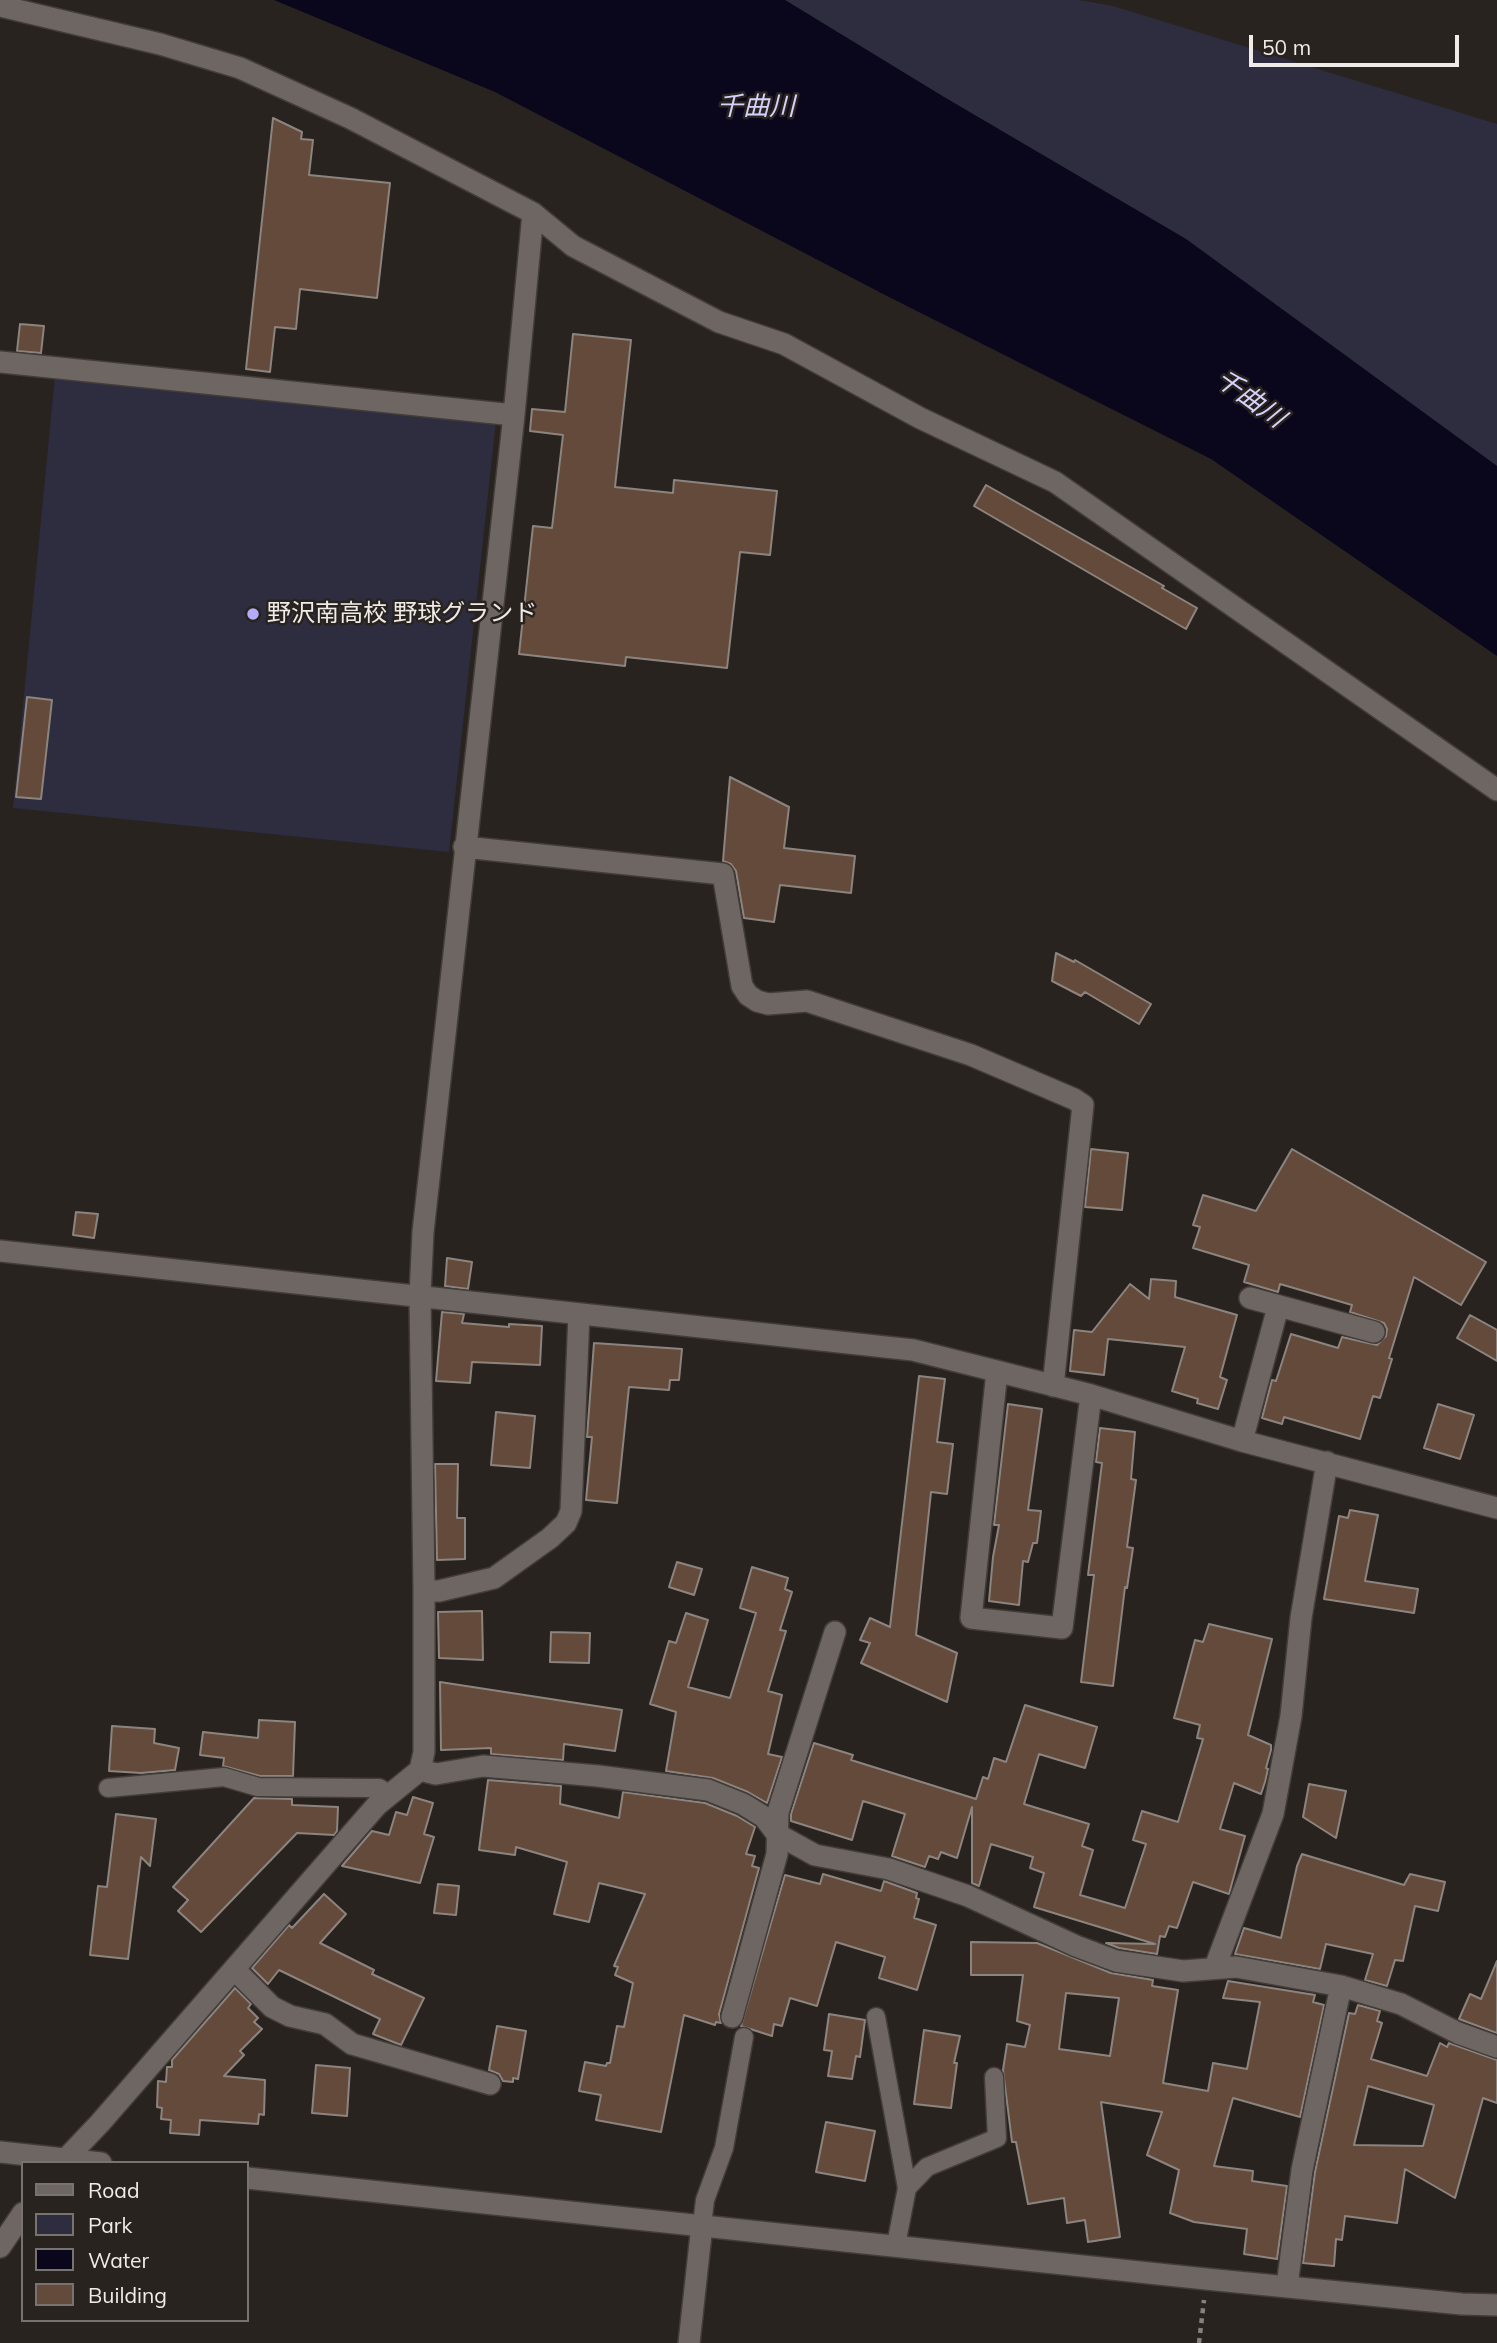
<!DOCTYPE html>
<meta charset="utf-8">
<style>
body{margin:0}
#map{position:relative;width:1497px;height:2343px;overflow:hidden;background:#29231f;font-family:Mulish,sans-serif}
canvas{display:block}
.legend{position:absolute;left:21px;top:2161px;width:228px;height:161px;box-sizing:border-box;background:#29231f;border:2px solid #78736f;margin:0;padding:9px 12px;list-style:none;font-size:21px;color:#efebe8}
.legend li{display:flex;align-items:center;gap:14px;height:35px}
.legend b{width:35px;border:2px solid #78736f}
.scale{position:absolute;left:1249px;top:35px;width:210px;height:32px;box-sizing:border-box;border:4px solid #efebe8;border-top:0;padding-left:9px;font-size:21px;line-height:24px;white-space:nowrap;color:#efebe8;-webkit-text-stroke:5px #29231f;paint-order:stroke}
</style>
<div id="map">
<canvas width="1497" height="2343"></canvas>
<ul class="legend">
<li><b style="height:9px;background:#6e6662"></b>Road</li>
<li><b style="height:19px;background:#2e2c3f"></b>Park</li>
<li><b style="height:19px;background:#0a071c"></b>Water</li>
<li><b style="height:19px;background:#644a3b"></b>Building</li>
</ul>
<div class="scale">50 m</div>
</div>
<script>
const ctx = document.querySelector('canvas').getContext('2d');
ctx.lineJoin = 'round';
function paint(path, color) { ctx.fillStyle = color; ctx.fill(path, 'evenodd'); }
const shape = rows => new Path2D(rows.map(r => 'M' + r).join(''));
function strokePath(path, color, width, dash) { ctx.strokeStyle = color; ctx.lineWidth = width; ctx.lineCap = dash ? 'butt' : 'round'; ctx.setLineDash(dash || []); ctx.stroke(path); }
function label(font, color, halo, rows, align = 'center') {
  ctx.font = font + ' Mulish,"Noto Sans JP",sans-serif'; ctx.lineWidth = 5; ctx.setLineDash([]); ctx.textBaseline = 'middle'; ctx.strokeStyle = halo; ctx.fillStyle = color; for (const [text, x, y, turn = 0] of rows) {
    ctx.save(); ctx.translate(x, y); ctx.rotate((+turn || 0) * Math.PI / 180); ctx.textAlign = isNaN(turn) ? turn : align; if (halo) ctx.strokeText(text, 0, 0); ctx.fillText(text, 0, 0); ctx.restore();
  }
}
paint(shape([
 [785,0,1079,0,1113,6,1497,124,1497,466,1186,239,944,97],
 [55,376,496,421,449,852,13,808]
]), '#2e2c3f');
paint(shape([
 [274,0,785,0,944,97,1186,239,1497,466,1497,656,1211,459,887,296,495,92]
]), '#0a071c');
const building = shape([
 [273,118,302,132,301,139,313,140,309,175,390,183,377,298,300,289,296,329,275,327,270,372,246,369,273,118],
 [20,324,44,326,41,353,17,351,20,324],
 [573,334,631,340,615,487,673,493,674,480,777,491,770,555,740,552,727,668,626,657,625,666,519,654,533,526,552,528,563,435,530,431,532,409,565,412,573,334],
 [986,485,1164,586,1162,588,1197,608,1186,629,974,506,986,485],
 [27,697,52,700,41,799,16,797,27,697],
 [730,777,789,807,784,848,855,856,851,893,780,885,774,922,744,918,736,871,731,864,723,861,730,777],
 [1056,953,1074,962,1075,960,1151,1004,1139,1024,1085,992,1081,996,1052,981,1056,953],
 [1091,1149,1128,1153,1122,1210,1085,1207,1091,1149],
 [1292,1149,1486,1262,1461,1305,1414,1277,1389,1358,1392,1359,1380,1398,1373,1396,1360,1439,1284,1417,1282,1424,1262,1418,1272,1380,1276,1381,1291,1334,1338,1348,1342,1337,1377,1345,1386,1336,1387,1329,1384,1323,1350,1312,1352,1305,1280,1284,1278,1292,1244,1282,1249,1265,1193,1248,1200,1227,1193,1225,1203,1195,1256,1211,1292,1149],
 [76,1212,98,1214,94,1238,73,1235,76,1212],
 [447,1258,472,1262,468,1289,445,1286,447,1258],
 [1151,1279,1176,1281,1175,1297,1237,1315,1220,1377,1227,1380,1218,1409,1197,1403,1198,1399,1172,1391,1185,1347,1108,1339,1104,1375,1070,1371,1074,1330,1092,1332,1130,1284,1149,1299,1151,1279],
 [442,1312,464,1314,462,1323,509,1327,509,1324,542,1326,540,1365,472,1362,470,1383,436,1381,442,1312],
 [1470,1315,1497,1330,1497,1361,1457,1338,1470,1315],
 [594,1343,682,1349,679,1380,670,1380,669,1390,629,1387,617,1503,586,1500,592,1437,587,1437,594,1343],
 [919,1376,945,1379,937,1442,953,1444,947,1494,931,1492,916,1635,957,1653,947,1702,861,1663,870,1643,860,1640,870,1618,890,1627,919,1376],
 [1008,1404,1042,1409,1028,1510,1041,1511,1037,1543,1033,1543,1028,1562,1023,1561,1019,1605,989,1601,993,1557,999,1525,994,1525,1008,1404],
 [1438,1404,1474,1415,1460,1459,1424,1448,1438,1404],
 [496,1412,535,1416,530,1468,491,1465,496,1412],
 [1100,1428,1135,1432,1131,1479,1136,1480,1127,1547,1133,1548,1127,1588,1125,1587,1113,1686,1081,1682,1094,1575,1088,1575,1102,1463,1096,1462,1100,1428],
 [435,1464,458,1464,457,1518,465,1518,465,1559,437,1560,435,1464],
 [1350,1510,1378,1515,1365,1581,1418,1589,1414,1613,1324,1599,1339,1516,1348,1518,1350,1510],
 [677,1562,702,1569,694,1595,669,1587,677,1562],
 [752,1567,788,1578,785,1589,792,1592,780,1630,786,1631,768,1691,782,1695,768,1754,782,1757,767,1803,748,1792,713,1778,666,1771,676,1712,650,1704,669,1641,676,1643,686,1613,708,1620,688,1687,730,1698,756,1613,740,1608,752,1567],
 [482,1611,483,1660,439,1658,438,1612,482,1611],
 [1209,1624,1272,1639,1248,1735,1271,1745,1271,1750,1266,1768,1268,1769,1265,1782,1261,1794,1234,1783,1220,1829,1245,1836,1229,1894,1193,1882,1177,1928,1169,1926,1165,1937,1160,1936,1157,1954,1119,1948,1106,1943,1155,1944,1034,1907,1044,1873,1030,1868,1033,1857,991,1844,979,1886,972,1883,972,1807,957,1858,941,1852,938,1859,929,1856,925,1867,892,1856,905,1814,863,1801,852,1840,791,1821,791,1814,814,1743,853,1755,851,1760,976,1799,983,1777,988,1779,994,1758,1006,1762,1025,1705,1097,1727,1085,1768,1039,1754,1024,1804,1089,1824,1082,1846,1093,1850,1080,1895,1125,1908,1146,1844,1133,1840,1142,1811,1178,1822,1203,1739,1197,1738,1200,1725,1174,1718,1195,1640,1203,1642,1209,1624],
 [551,1632,590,1633,589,1663,550,1662,551,1632],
 [440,1682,622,1710,615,1751,564,1744,563,1760,491,1754,491,1748,441,1750,440,1682],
 [259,1720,295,1722,293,1776,260,1776,223,1766,224,1758,200,1755,203,1732,258,1738,259,1720],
 [112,1726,155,1729,154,1743,179,1748,175,1770,141,1773,109,1771,112,1726],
 [488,1780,561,1786,560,1804,619,1818,623,1792,705,1803,737,1816,755,1827,746,1854,755,1856,752,1866,759,1868,719,2014,721,2023,716,2022,715,2025,684,2015,661,2132,596,2120,601,2095,579,2091,585,2062,606,2066,607,2063,610,2063,617,2026,624,2027,633,1983,615,1975,618,1967,614,1966,645,1894,599,1883,589,1922,554,1914,567,1862,516,1847,515,1855,479,1850,488,1780],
 [1309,1784,1346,1791,1336,1838,1303,1817,1309,1784],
 [413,1797,433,1803,424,1834,434,1837,420,1883,342,1866,372,1831,389,1835,396,1812,407,1815,413,1797],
 [254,1798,292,1799,292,1805,338,1807,337,1831,334,1835,297,1833,201,1932,178,1911,188,1900,173,1887,254,1798],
 [116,1814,156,1819,150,1866,141,1857,128,1959,90,1955,98,1886,107,1887,116,1814],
 [1302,1854,1404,1885,1410,1874,1445,1882,1438,1911,1415,1906,1403,1961,1395,1960,1387,1986,1365,1980,1373,1954,1326,1944,1320,1969,1235,1954,1244,1928,1281,1938,1297,1866,1302,1854],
 [823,1874,881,1891,884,1881,917,1893,916,1898,919,1899,914,1918,936,1925,917,1990,879,1978,885,1957,836,1942,817,2006,790,1998,782,2026,774,2024,772,2036,741,2026,785,1875,820,1884,823,1874],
 [438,1884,459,1886,456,1915,434,1913,438,1884],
 [324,1894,346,1914,320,1943,374,1970,372,1974,424,1998,401,2045,373,2034,380,2019,279,1970,268,1984,252,1968,289,1925,292,1928,324,1894],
 [971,1942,1037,1943,1111,1973,1153,1980,1152,1986,1178,1990,1163,2083,1208,2091,1213,2063,1247,2069,1260,2002,1223,1998,1228,1981,1315,1995,1313,2002,1324,2005,1300,2117,1233,2098,1214,2166,1253,2171,1252,2181,1287,2186,1277,2259,1244,2254,1247,2229,1194,2222,1170,2213,1179,2170,1147,2155,1162,2112,1101,2102,1120,2237,1088,2242,1085,2220,1067,2223,1064,2198,1028,2204,1016,2142,1012,2142,1003,2070,1007,2044,1025,2047,1030,2025,1017,2021,1023,1975,971,1975,971,1942],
 [1066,1993,1119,1998,1110,2056,1059,2049,1066,1993],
 [1497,1961,1497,2033,1459,2019,1470,1994,1481,1999,1497,1961],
 [235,1988,251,2004,248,2008,258,2018,254,2022,262,2029,240,2051,244,2055,224,2076,265,2080,264,2115,259,2114,258,2124,200,2120,199,2135,170,2133,171,2120,161,2119,162,2108,157,2107,158,2081,166,2082,167,2067,172,2067,172,2060,235,1988],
 [1358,2005,1380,2011,1377,2021,1382,2023,1371,2059,1427,2076,1440,2043,1447,2047,1449,2043,1497,2060,1497,2103,1483,2098,1455,2198,1405,2169,1397,2223,1345,2216,1342,2240,1336,2239,1334,2266,1303,2263,1315,2172,1349,2013,1355,2014,1358,2005],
 [1368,2086,1434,2105,1423,2146,1354,2145,1368,2086],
 [829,2014,865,2020,860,2057,856,2056,852,2079,828,2076,832,2051,824,2050,829,2014],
 [497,2026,526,2031,518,2079,513,2078,513,2082,503,2081,499,2074,489,2070,497,2026],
 [924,2030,960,2036,954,2063,957,2063,951,2108,914,2104,924,2030],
 [316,2065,350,2068,347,2116,312,2113,316,2065],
 [826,2122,875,2131,865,2181,816,2172,826,2122]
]);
paint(building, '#644a3b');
strokePath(building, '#8c847f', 2);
const service = shape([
 [108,1788,224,1777,258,1787,368,1788,379,1788,389,1794],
 [876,2017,907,2188],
 [702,2225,705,2200,724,2148,744,2037],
 [896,2245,907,2188,927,2167,997,2138,994,2077]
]);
const minor = shape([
 [0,6,160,44,240,68,350,118,533,213,573,246,719,322,784,344,920,418,1055,482,1497,790],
 [0,362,514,415],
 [464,847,723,874,742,986,748,995,757,1001,768,1004,807,1001,971,1055,1074,1099,1083,1105,1053,1386],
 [0,1251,913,1350,1091,1395,1242,1441,1497,1508],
 [1250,1298,1374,1332],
 [997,1371,971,1618,1062,1628,1091,1395],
 [1242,1441,1278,1307],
 [424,1591,439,1591,494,1578,550,1538,566,1523,571,1511,579,1314],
 [420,1770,424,1752,424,1591,420,1295,423,1232,514,415,533,213],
 [1215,1967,1273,1814,1291,1716,1301,1618,1327,1462],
 [234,1969,272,2007,290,2016,325,2024,352,2044,490,2084],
 [732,2017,777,1854,778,1812,835,1632],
 [62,2163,100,2123,377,1805,420,1770,436,1774,483,1766,598,1776,708,1790,743,1804,764,1817,777,1834,815,1855,889,1869,968,1896,1076,1946,1116,1961,1183,1971,1236,1967,1341,1986,1401,2004,1458,2033,1497,2047],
 [0,2247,23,2213],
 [1287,2286,1302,2170,1341,1986],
 [689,2343,702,2225]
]);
const tertiary = shape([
 [0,2152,101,2163],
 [247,2178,1206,2279,1462,2304,1497,2305]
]);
strokePath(service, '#433d3a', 21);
strokePath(minor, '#433d3a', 24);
strokePath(tertiary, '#433d3a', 24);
strokePath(shape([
 [1199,2343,1204,2300]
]), '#86817d', 4.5, [5, 5]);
strokePath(service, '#6e6662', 18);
strokePath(minor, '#6e6662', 21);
strokePath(tertiary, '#6e6662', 21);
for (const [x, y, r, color] of [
 [253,614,7,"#b3acf9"]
]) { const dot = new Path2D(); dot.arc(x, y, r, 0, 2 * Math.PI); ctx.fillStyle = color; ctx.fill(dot); strokePath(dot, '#29231f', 2.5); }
label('24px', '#efebe8', '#29231f', [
 ["野沢南高校 野球グランド",267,614]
], 'left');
label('italic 26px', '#d5d2fd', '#29231f', [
 ["千曲川",756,107],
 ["千曲川",1250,399,36]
]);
</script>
